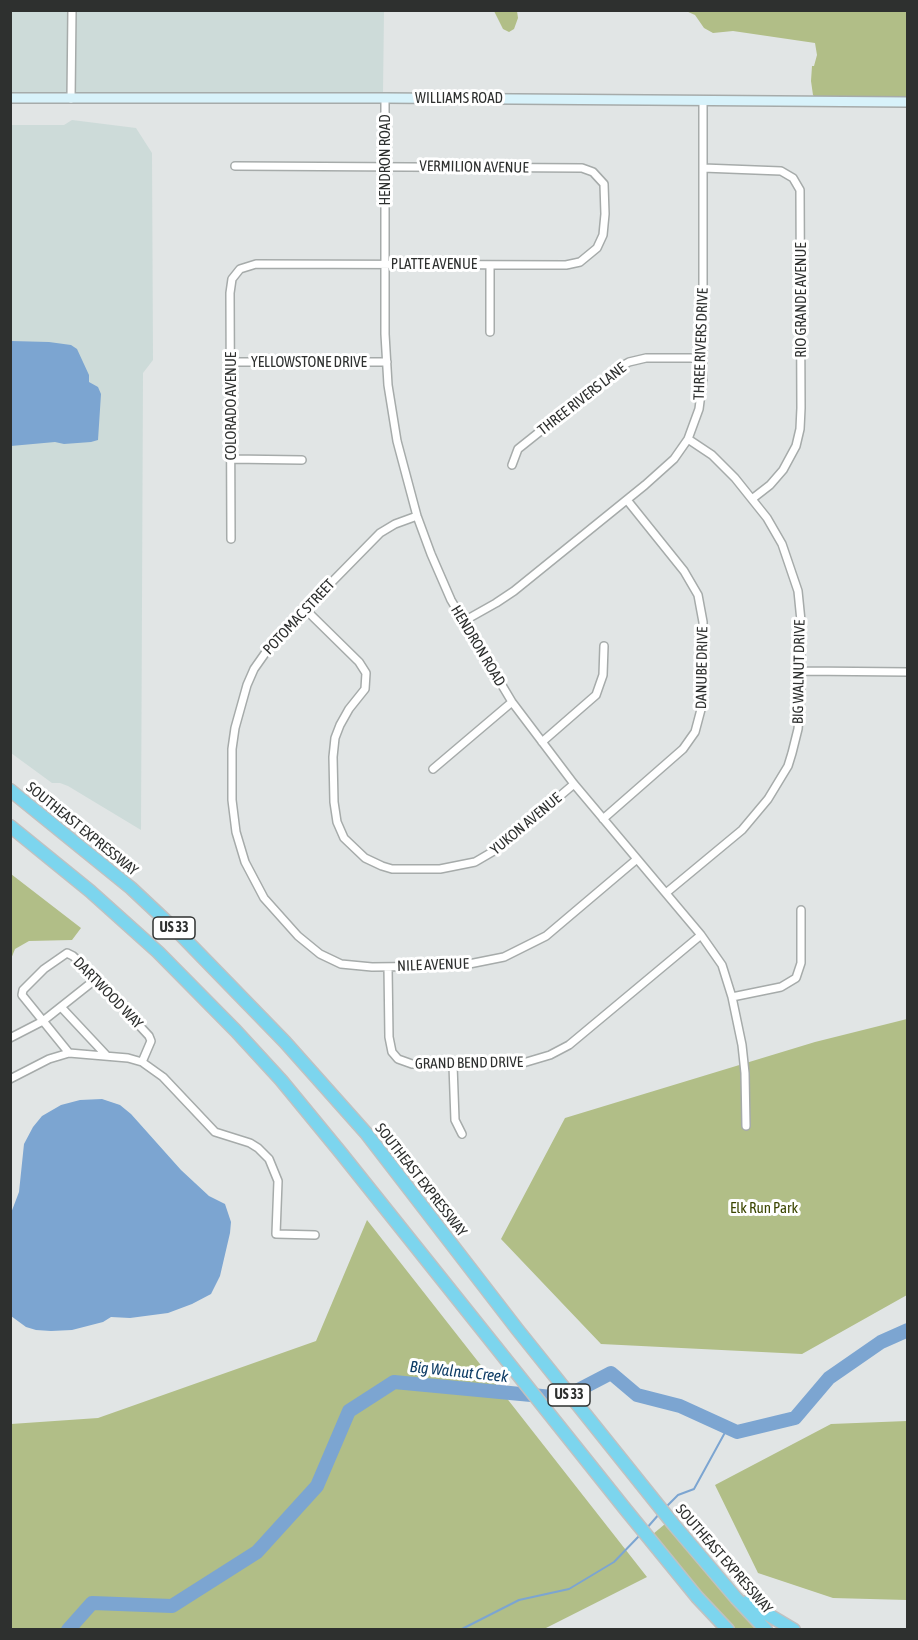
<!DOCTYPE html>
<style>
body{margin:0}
#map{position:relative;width:918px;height:1640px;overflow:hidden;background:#e1e5e5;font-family:"Asap Condensed",sans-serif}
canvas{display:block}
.frame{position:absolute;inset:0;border:12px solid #2e302f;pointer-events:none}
</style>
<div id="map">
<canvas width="918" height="1640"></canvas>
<div class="frame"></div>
</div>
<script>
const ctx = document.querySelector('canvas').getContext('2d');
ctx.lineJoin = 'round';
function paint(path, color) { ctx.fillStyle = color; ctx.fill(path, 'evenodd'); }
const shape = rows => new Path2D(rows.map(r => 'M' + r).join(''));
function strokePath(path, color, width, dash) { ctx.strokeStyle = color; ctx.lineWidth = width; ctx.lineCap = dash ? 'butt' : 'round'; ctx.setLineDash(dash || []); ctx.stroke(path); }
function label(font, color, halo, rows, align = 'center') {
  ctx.font = font + ' "Asap Condensed",sans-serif'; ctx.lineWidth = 6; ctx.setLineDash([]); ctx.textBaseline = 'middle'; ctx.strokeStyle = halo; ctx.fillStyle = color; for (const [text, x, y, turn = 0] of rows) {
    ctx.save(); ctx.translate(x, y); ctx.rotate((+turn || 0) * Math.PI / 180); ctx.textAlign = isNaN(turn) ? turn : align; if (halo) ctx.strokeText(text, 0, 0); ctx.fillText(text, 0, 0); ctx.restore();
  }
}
paint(shape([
 [10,11,72,11,71,99,11,99],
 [73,11,384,11,383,93,73,95],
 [72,120,136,128,152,153,153,360,143,373,141,830,68,786,60,783,52,783,11,753,11,125,64,125]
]), '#cddbd9');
paint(shape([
 [494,11,517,11,518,18,514,29,509,32,503,29],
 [686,11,907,11,907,98,815,97,813,95,811,81,812,66,814,66,817,55,815,43,733,31,713,33,704,28,695,15],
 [11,874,81,928,72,940,29,941,15,949,11,959],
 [907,1019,907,1295,802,1354,601,1344,501,1239,565,1118,815,1042],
 [367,1220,647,1577,544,1629,11,1629,11,1424,98,1418,316,1341],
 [907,1421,907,1600,833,1598,758,1573,715,1485,831,1424],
 [665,1524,722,1591,760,1629,735,1629,711,1605,653,1534]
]), '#b1be87');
paint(shape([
 [11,341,49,342,71,345,77,349,89,375,89,382,98,387,101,394,98,440,91,442,64,444,55,442,11,446],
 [80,1100,102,1099,120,1105,131,1114,181,1170,209,1196,225,1204,231,1222,230,1233,220,1276,211,1294,192,1304,168,1313,130,1318,111,1317,103,1322,72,1330,51,1331,36,1330,26,1327,11,1316,11,1213,19,1192,24,1144,33,1127,42,1116,61,1105]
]), '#7ca5d1');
strokePath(shape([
 [666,1507,678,1495,694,1489,728,1427],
 [646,1529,660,1513],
 [460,1630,519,1600,569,1589,614,1562,640,1535]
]), '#7ca5d1', 2);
strokePath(shape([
 [68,1630,92,1603,172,1606,257,1552,317,1486,349,1411,394,1382,563,1398,611,1373,637,1395,680,1406,737,1432,795,1418,829,1378,881,1342,908,1330]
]), '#7ca5d1', 14);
const street = shape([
 [385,98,385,334,388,385,397,441,417,516,431,554,451,600,512,702,574,784,701,935,722,965,732,997,742,1045,745,1073,746,1126],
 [71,99,72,10],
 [703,168,781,171,793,178,800,190,801,408,800,429,796,446,783,470,770,485,752,499],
 [490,332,490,265],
 [231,362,387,362],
 [231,459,302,460],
 [512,465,518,449,622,366,629,362,646,358,703,358],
 [417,516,395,524,380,533,273,642,254,669,247,685,235,728,232,749,232,800,236,832,245,862,264,898,298,936,320,954,341,964,372,967,459,966,504,957,546,936,637,859],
 [231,539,230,293,232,279,240,269,256,264,566,265,580,262,597,248,603,235,605,214,604,184,593,172,582,168,235,166],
 [304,608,359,662,366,673,365,689,349,709,340,725,335,738,333,757,334,802,337,822,344,838,365,858,382,866,392,869,440,869,475,862,499,848,574,784],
 [464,621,496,603,514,591,645,485,674,459,688,439,699,409,703,378,703,100],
 [802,671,908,672],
 [542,742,596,695,603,675,604,646],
 [433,769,512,702],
 [603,819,683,749,695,732,703,702,703,622,698,595,684,571,627,500],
 [666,893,742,830,768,799,788,766,792,753,798,729,801,695,801,621,798,591,782,544,767,518,735,478,712,455,688,439],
 [388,967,389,1037,392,1052,398,1059,412,1064,523,1063,550,1055,569,1045,701,935],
 [732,997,781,987,796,978,801,963,801,910],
 [61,1007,106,1055],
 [10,1038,43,1021,96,979],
 [69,1053,22,995,23,990,44,969,67,953,73,956,89,971,149,1036,151,1041,142,1062],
 [453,1065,455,1120,462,1134],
 [10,1079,49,1059,69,1053,128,1058,142,1062,163,1077,215,1132,250,1143,258,1148,269,1159,278,1181,276,1234,315,1235]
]);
const secondary = shape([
 [10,98,385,98,908,102]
]);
const highway = shape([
 [10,790,131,888,180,934,285,1042,366,1133,517,1329,674,1525,736,1598,766,1630],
 [10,826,90,891,158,952,236,1031,281,1080,341,1153,626,1510,697,1597,728,1630],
 [747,1602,794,1630]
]);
strokePath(street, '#a6abaa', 10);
strokePath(secondary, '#a6abaa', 12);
strokePath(highway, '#c0c1c1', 15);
strokePath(street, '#fff', 7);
strokePath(secondary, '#d8f2fa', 9);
strokePath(highway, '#7cd5ee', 12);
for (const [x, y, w] of [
 [174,928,42],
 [569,1395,42]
]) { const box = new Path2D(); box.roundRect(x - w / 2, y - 11, w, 22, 4.5); ctx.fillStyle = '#fff'; ctx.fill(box); strokePath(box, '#2e302f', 1.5); }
label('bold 14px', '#2e302f', null, [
 ["US 33",174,928],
 ["US 33",569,1395]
]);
label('15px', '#2e302f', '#fff', [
 ["WILLIAMS ROAD",459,98],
 ["HENDRON ROAD",385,160,-90],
 ["VERMILION AVENUE",474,167,1],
 ["PLATTE AVENUE",434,264],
 ["RIO GRANDE AVENUE",801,300,-90],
 ["THREE RIVERS DRIVE",701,344,-88],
 ["YELLOWSTONE DRIVE",309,362],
 ["THREE RIVERS LANE",582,399,-38],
 ["COLORADO AVENUE",231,406,-90],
 ["POTOMAC STREET",299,617,-47],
 ["HENDRON ROAD",478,646,59],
 ["DANUBE DRIVE",702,668,-89],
 ["BIG WALNUT DRIVE",799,672,-89],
 ["YUKON AVENUE",526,824,-40],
 ["SOUTHEAST EXPRESSWAY",82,829,39],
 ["NILE AVENUE",433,965,-2],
 ["DARTWOOD WAY",108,993,46],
 ["GRAND BEND DRIVE",469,1063,-1],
 ["SOUTHEAST EXPRESSWAY",421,1180,52],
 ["SOUTHEAST EXPRESSWAY",724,1559,49]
]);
label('15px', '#3c4600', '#fff', [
 ["Elk Run Park",764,1208]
]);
label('italic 16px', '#0f3d66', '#fff', [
 ["Big Walnut Creek",459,1372,6]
]);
</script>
